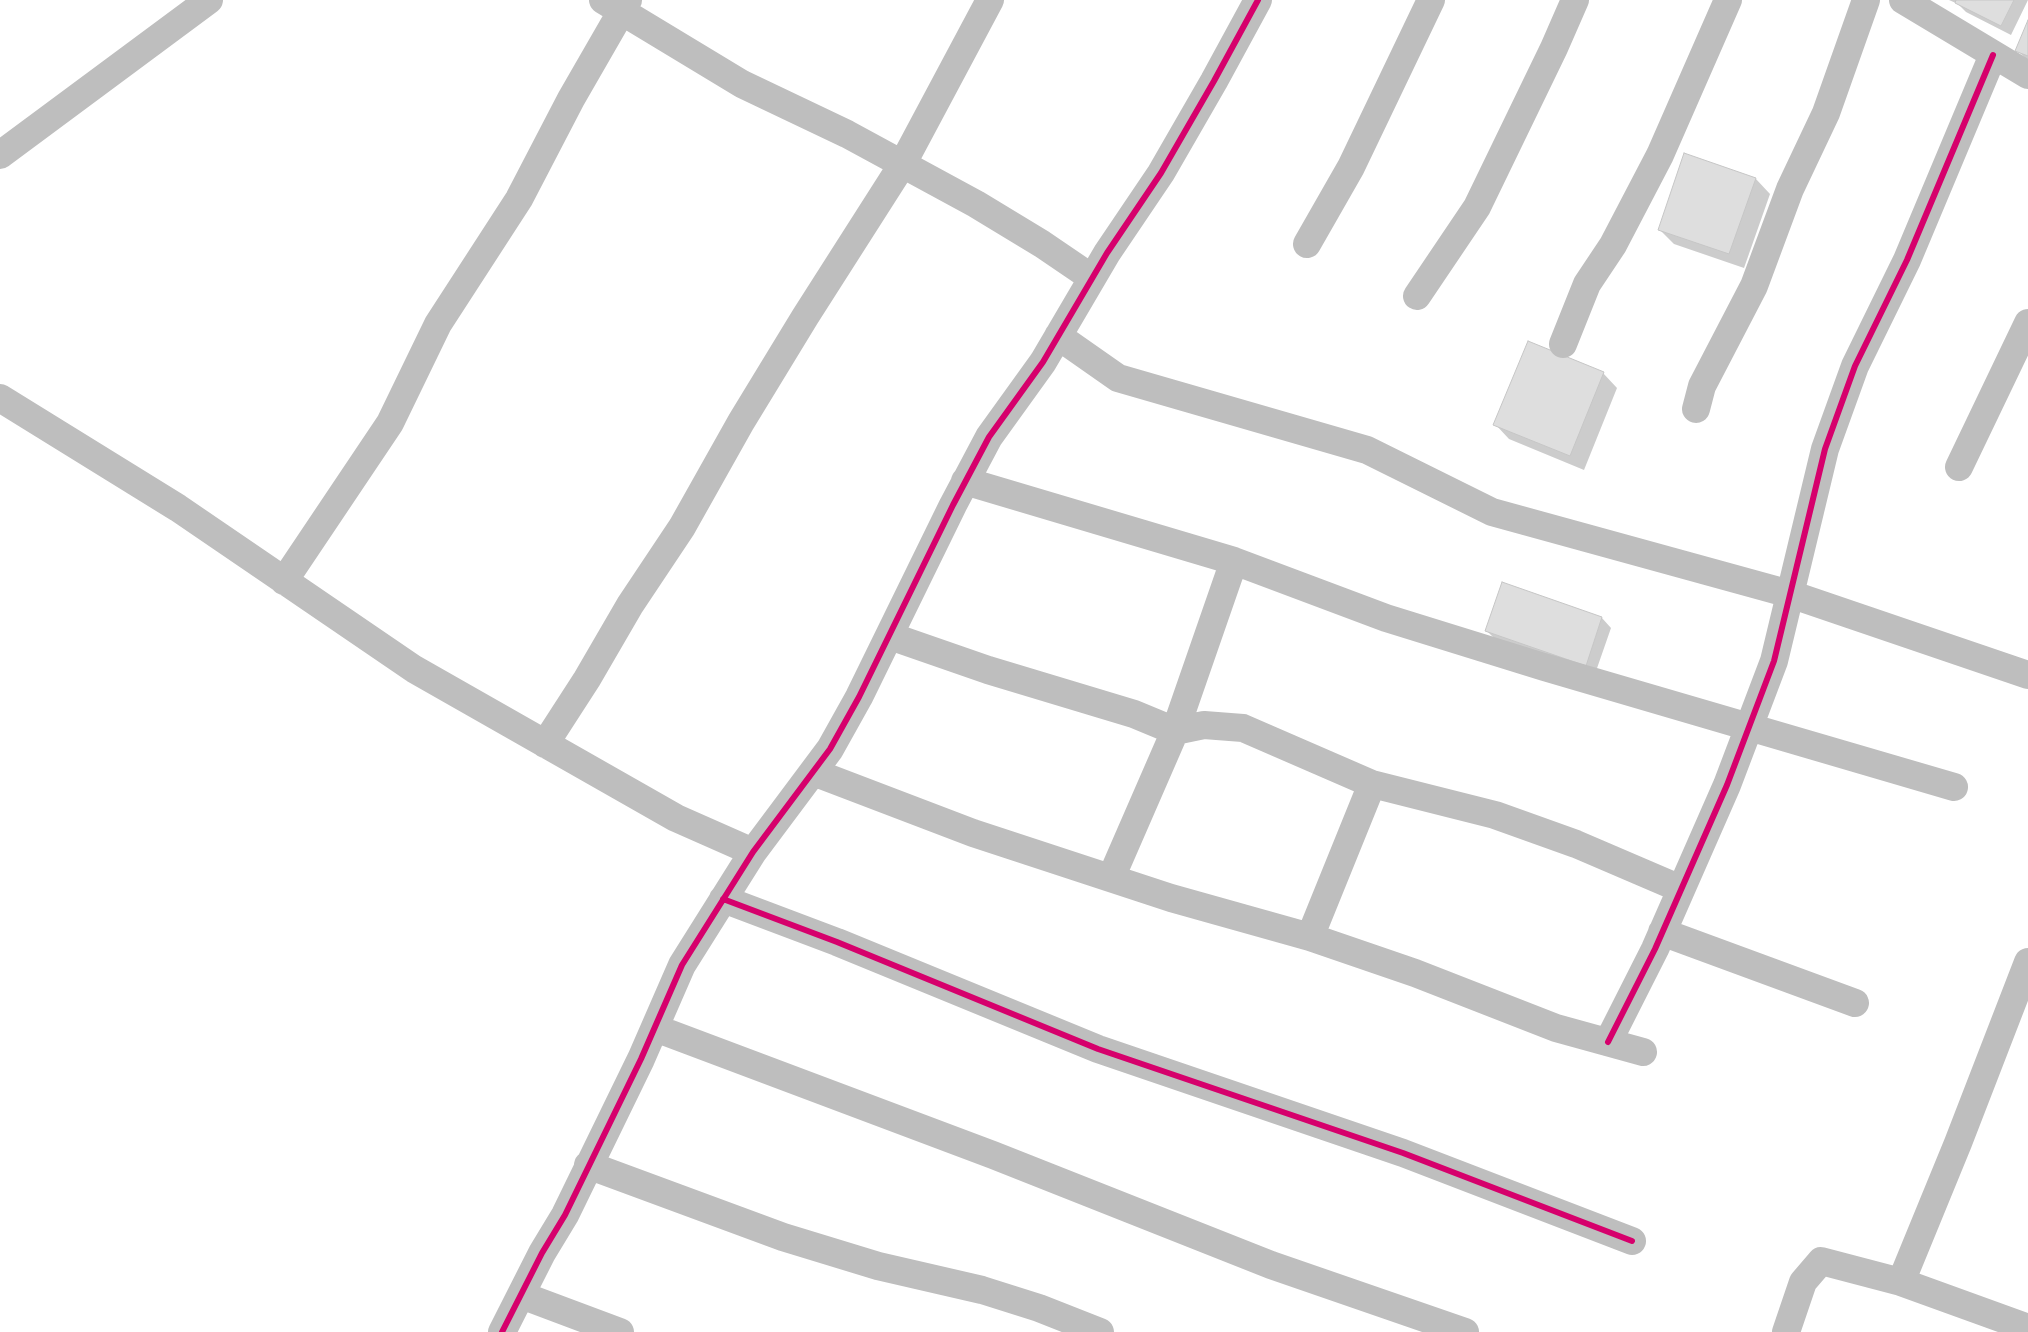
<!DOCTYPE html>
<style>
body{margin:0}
canvas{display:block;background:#fff}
</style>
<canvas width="2028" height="1332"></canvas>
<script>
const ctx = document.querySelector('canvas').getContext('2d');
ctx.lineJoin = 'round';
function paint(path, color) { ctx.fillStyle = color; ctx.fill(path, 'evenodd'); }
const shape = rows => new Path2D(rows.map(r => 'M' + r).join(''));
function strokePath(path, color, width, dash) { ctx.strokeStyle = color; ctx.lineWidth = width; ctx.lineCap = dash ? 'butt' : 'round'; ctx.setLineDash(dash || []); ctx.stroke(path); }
paint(shape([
 [1949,0,2028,0,2011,35,1966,12,1958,4],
 [2028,23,2028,61,2017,50],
 [1685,155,1756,179,1770,194,1744,268,1674,244,1659,229],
 [1603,373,1617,388,1584,470,1509,439,1495,424],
 [1502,584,1602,618,1611,628,1595,674,1496,640,1486,630]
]), '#0003');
const building = shape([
 [1956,0,2014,0,2001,26,1955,3,1956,0],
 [2028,20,2028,56,2015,51,2028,20],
 [1684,153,1756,178,1729,254,1658,230,1684,153],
 [1528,341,1604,372,1570,456,1493,425,1528,341],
 [1502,582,1602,617,1586,666,1485,631,1502,582]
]);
paint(building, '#dedede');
strokePath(building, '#c6c6c6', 1);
strokePath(shape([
 [603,0,742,84,847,134,976,204,1042,244,1092,278],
 [1903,0,2028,75],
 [0,155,209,0],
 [1307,244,1351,167,1431,0],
 [1417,296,1477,207,1554,48,1575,0],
 [1058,336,1118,378,1367,450,1492,512,1790,594,2028,675],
 [1563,344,1587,284,1613,245,1660,155,1728,0],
 [0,398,178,508,414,669,676,818,753,852],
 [1696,409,1702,386,1754,286,1790,189,1826,113,1866,0],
 [1959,467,2028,323],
 [965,481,1234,561,1386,618,1544,667,1954,787],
 [284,581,390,423,438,324,519,199,571,99,628,0],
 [890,636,988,670,1134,714,1175,731,1204,725,1243,728,1372,784,1495,815,1576,844,1681,889],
 [545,744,587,679,630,605,682,527,741,422,805,317,902,165,990,0],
 [813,772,973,833,1171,898,1310,937,1415,973,1556,1028,1643,1052],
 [1111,878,1175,731,1234,561],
 [723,899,837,942,1098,1049,1403,1153,1632,1241],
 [1662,932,1855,1003],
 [1310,937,1372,784],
 [655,1028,993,1155,1271,1265,1465,1332],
 [1608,1042,1655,949,1727,785,1774,661,1825,449,1855,366,1907,260,1993,55],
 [588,1165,783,1237,878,1266,982,1290,1039,1308,1100,1332],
 [1901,1282,1958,1143,2028,962],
 [521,1295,620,1332],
 [502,1332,542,1253,565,1215,641,1059,682,965,753,852,830,749,859,697,953,505,989,437,1043,362,1107,253,1161,173,1214,81,1258,0],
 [1786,1332,1803,1282,1821,1261,1901,1282,2028,1328]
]), '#bebebe', 28);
strokePath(shape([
 [723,899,837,942,1098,1049,1403,1153,1632,1241],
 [1608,1042,1655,949,1727,785,1774,661,1825,449,1855,366,1907,260,1993,55],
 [502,1332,542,1253,565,1215,641,1059,682,965,753,852,830,749,859,697,953,505,989,437,1043,362,1107,253,1161,173,1214,81,1258,0]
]), '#d6006c', 6);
</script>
